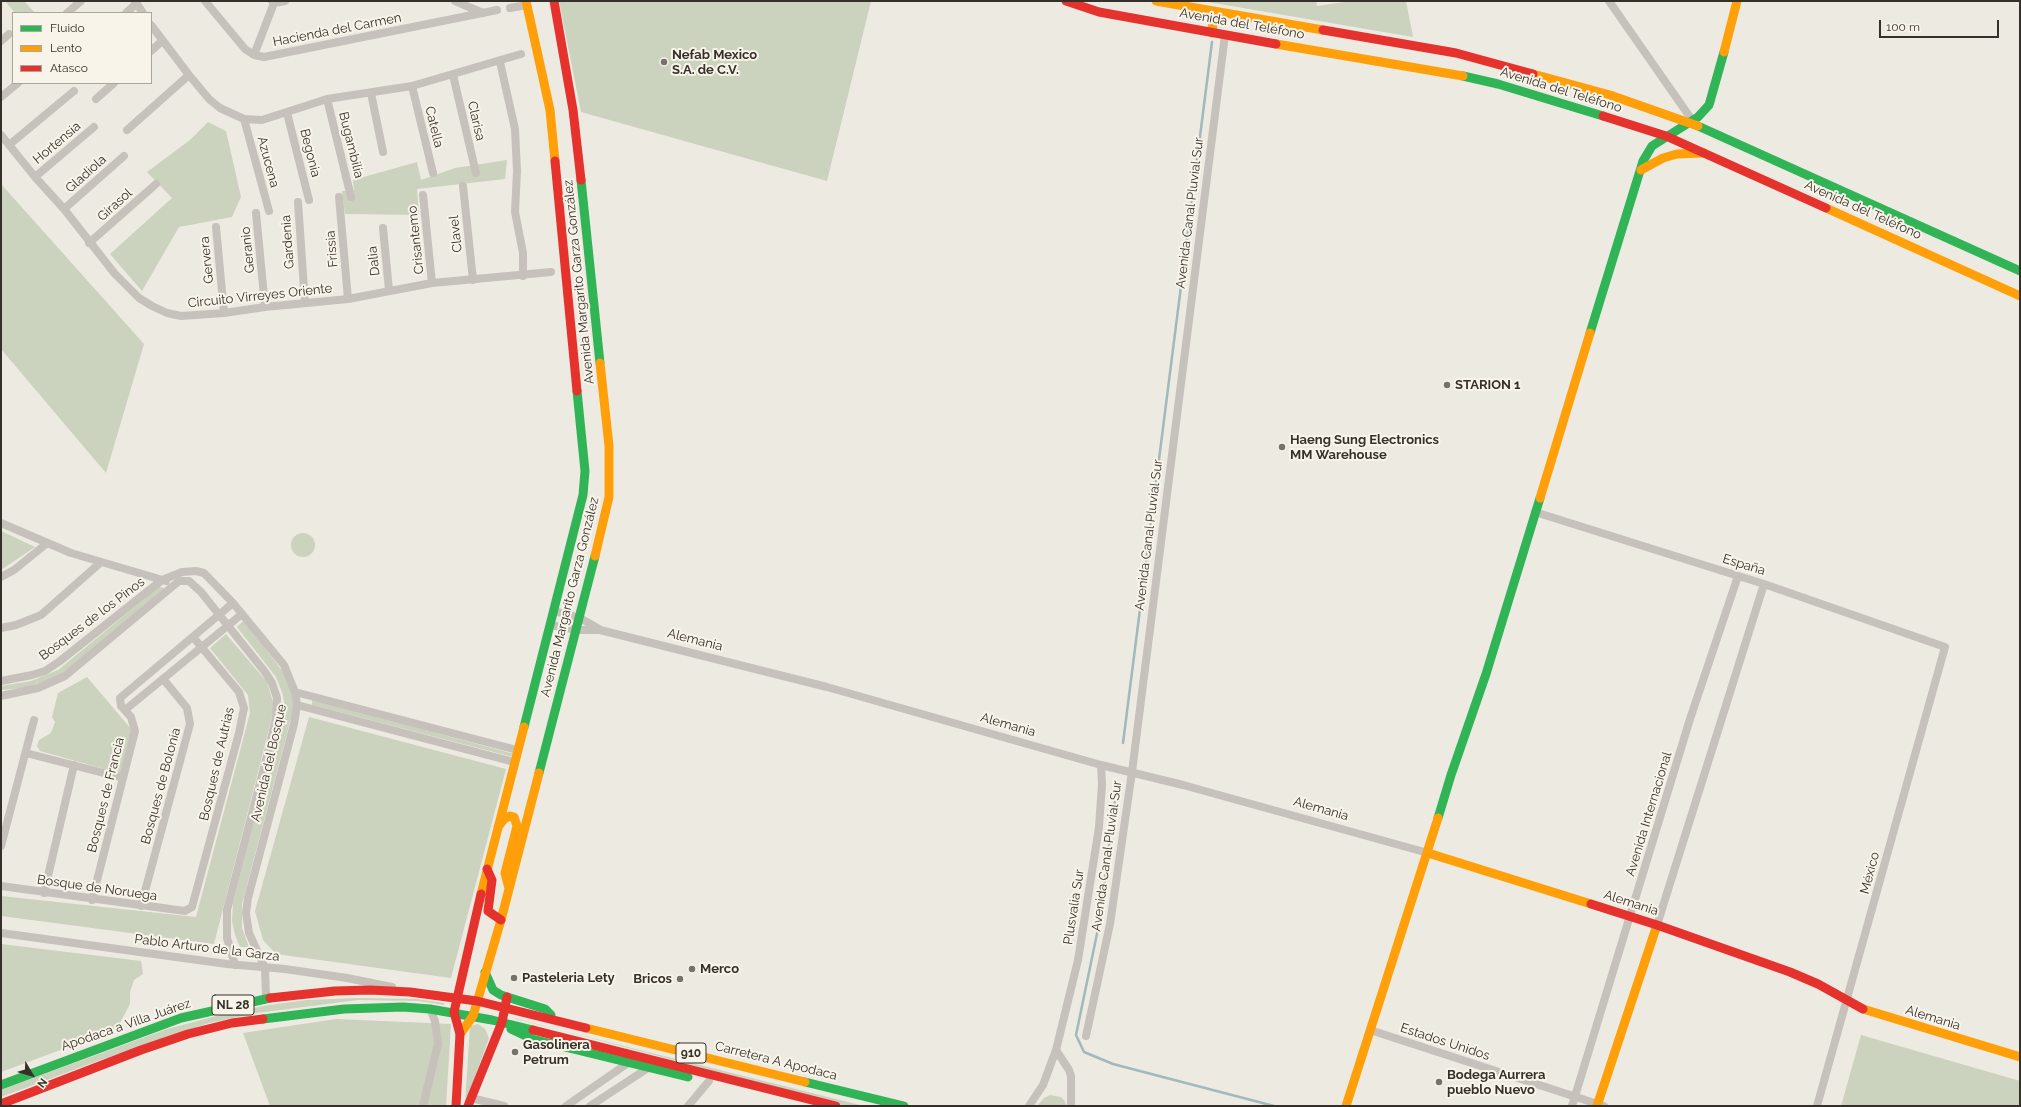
<!DOCTYPE html>
<meta charset="utf-8">
<style>
body{margin:0}
#map{position:relative;width:2021px;height:1107px;overflow:hidden;background:#edeae2;font-family:Raleway,sans-serif}
canvas{display:block}
.frame{position:absolute;inset:0;border:2px solid #36302a;pointer-events:none}
.legend{position:absolute;left:12px;top:12px;width:140px;height:72px;box-sizing:border-box;background:#f8f4ea;border:1px solid #aaa69d;margin:0;padding:5px 7px;list-style:none;font-size:12px;color:#36302a}
.legend li{display:flex;align-items:center;gap:8px;height:20px}
.legend b{width:20px;border:1px solid #aaa69d}
.north{position:absolute;left:12px;top:1055px;width:40px;height:40px;-webkit-text-stroke:3px #f8f4ea;paint-order:stroke;rotate:128deg;font-size:11px;font-weight:700;line-height:16px;text-align:center;color:#36302a}
.north::after{content:'';display:block;margin:auto;width:14px;height:18px;background:#36302a;clip-path:polygon(50% 0,100% 100%,50% 72%,0 100%)}
.scale{position:absolute;left:1879px;top:20px;width:120px;height:18px;box-sizing:border-box;border:2px solid #36302a;border-top:0;padding-left:5px;font-size:12px;line-height:14px;white-space:nowrap;color:#36302a;-webkit-text-stroke:3px #f8f4ea;paint-order:stroke}
</style>
<div id="map">
<canvas width="2021" height="1107"></canvas>
<div class="frame"></div>
<ul class="legend">
<li><b style="height:5px;background:#30b455"></b>Fluido</li>
<li><b style="height:5px;background:#ff9f0a"></b>Lento</li>
<li><b style="height:5px;background:#e5322d"></b>Atasco</li>
</ul>
<div class="north">N</div>
<div class="scale">100 m</div>
</div>
<script>
const ctx = document.querySelector('canvas').getContext('2d');
ctx.lineJoin = 'round';
function paint(path, color) { ctx.fillStyle = color; ctx.fill(path, 'evenodd'); }
const shape = rows => new Path2D(rows.map(r => 'M' + r).join(''));
function strokePath(path, color, width, dash) { ctx.strokeStyle = color; ctx.lineWidth = width; ctx.lineCap = dash ? 'butt' : 'round'; ctx.setLineDash(dash || []); ctx.stroke(path); }
function label(font, color, halo, rows, align = 'center') {
  ctx.font = font + ' Raleway,sans-serif'; ctx.lineWidth = 4; ctx.setLineDash([]); ctx.textBaseline = 'middle'; ctx.strokeStyle = halo; ctx.fillStyle = color; for (const [text, x, y, turn = 0] of rows) {
    ctx.save(); ctx.translate(x, y); ctx.rotate((+turn || 0) * Math.PI / 180); ctx.textAlign = isNaN(turn) ? turn : align; if (halo) ctx.strokeText(text, 0, 0); ctx.fillText(text, 0, 0); ctx.restore();
  }
}
paint(shape([
 [5,1,24,1,35,13,15,13],
 [559,1,871,1,827,181,581,112],
 [1202,1,1316,1,1317,6,1351,1,1406,1,1413,37],
 [208,122,226,131,241,197,232,217,179,227,142,291,110,254,172,198,147,172,190,140],
 [507,160,505,179,417,189,419,215,345,214,342,191,354,191,353,180,417,162,421,180,455,168],
 [1,184,144,344,106,473,1,349],
 [1,531,35,547,1,570],
 '291 545a12 12 0 1 1 24 0a12 12 0 1 1-24 0Z',
 [159,587,165,588,73,666,61,674,46,681,22,688,1,690,1,686,31,681,58,670],
 [244,620,284,673,290,685,294,707,242,904,242,928,249,947,240,947,235,935,232,921,233,903,284,704,283,695,276,677,237,627],
 [226,634,267,682,273,702,273,713,214,944,1,916,1,896,196,917,250,713,248,695,210,648],
 [87,677,132,730,122,774,40,751,37,746,39,740,51,733,55,722,52,717,58,693],
 [312,699,514,754,513,757,312,705],
 [309,717,506,769,451,978,276,954,263,940,255,911],
 [1,944,141,961,143,974,134,980,130,992,130,1004,120,1023,109,1032,1,1072],
 [359,998,417,999,444,1003,444,1005,419,1001,358,1000,257,1013,209,1023,95,1062,1,1097,1,1090,167,1029,224,1014,269,1005,307,1000],
 [511,1017,516,1019,864,1106,847,1106],
 [336,1019,451,1024,446,1106,270,1106,243,1033],
 [478,1024,485,1029,489,1038,465,1104,470,1026],
 [1861,1035,2020,1081,2020,1106,1841,1106],
 [1050,1095,1061,1097,1064,1100,1067,1106,1037,1106,1044,1098]
]), '#cbd2bd');
strokePath(shape([
 [1123,743,1212,42],
 [1117,786,1099,924,1076,1035,1084,1052,1113,1064,1274,1106]
]), '#a1b8bc', 2.5);
strokePath(shape([
 [135,1,143,13],
 [205,1,245,49,254,55,264,57,497,10],
 [272,1,274,3,285,1],
 [455,1,483,13],
 [1609,1,1692,120],
 [510,8,527,5],
 [67,13,81,1],
 [126,13,137,3],
 [151,25,189,75,209,99,220,108,244,119,262,120,327,99,412,86,521,54],
 [1,41,9,34],
 [151,51,162,41],
 [254,55,274,3],
 [500,62,515,129,517,171,515,212,523,253,523,276],
 [453,75,476,173],
 [412,86,433,173],
 [371,93,383,152],
 [1,97,18,83],
 [96,99,114,83],
 [327,99,351,197],
 [287,113,309,200],
 [244,119,269,211],
 [127,130,189,75],
 [1,135,35,177,64,209,115,274,139,298,152,306,167,313,181,316,224,313,265,307,348,299,432,283,551,272],
 [9,145,74,91],
 [35,177,94,127],
 [463,186,473,280],
 [423,195,432,283],
 [339,197,348,299],
 [298,202,305,303],
 [64,209,124,156],
 [256,213,265,307],
 [216,227,224,313],
 [383,228,389,290],
 [89,243,156,184],
 [1535,512,1764,584,1945,647,1817,1106],
 [1,523,71,553,166,581],
 [1,577,14,570,46,544],
 [554,611,580,618,599,629],
 [550,625,577,630,600,630,827,687,1101,765,1183,785,1428,853],
 [1,628,16,625,41,615,100,563],
 [1,681,32,675,45,671,60,661,162,580,182,572,196,571,204,573,233,603,284,665,295,692,297,705,294,724,248,898,246,913,249,933,265,968,266,998],
 [295,692,517,750],
 [1,696,38,688,65,676,179,581,189,581,201,592,265,672,272,683,277,698,276,718,269,748,227,910,227,938,235,965],
 [297,705,514,762],
 [125,710,242,614],
 [26,753,123,778],
 [1,846,34,720],
 [1,886,185,911,192,907,239,733,244,708,239,692,193,637],
 [44,893,74,765],
 [92,900,135,731,131,717,121,706,120,698,233,603],
 [141,906,190,724,187,708,164,680],
 [1657,925,1764,584],
 [1,933,227,964,285,969,347,978,392,987],
 [1370,1030,1604,1106],
 [1086,1036,1110,924,1132,772,1225,35],
 [1056,1050,1069,1070,1071,1076,1071,1106],
 [471,1098,504,1106],
 [423,1106,438,1044,435,1021,430,1009],
 [566,1106,628,1063],
 [590,1106,648,1068],
 [688,1106,709,1081],
 [1029,1106,1043,1085,1056,1050,1078,960,1099,827,1102,784,1101,765],
 [1572,1106,1690,719,1738,576]
]), '#c6c2bb', 8);
strokePath(shape([
 [1463,76,1498,84,1603,116],
 [1698,126,2020,271],
 [581,180,600,363],
 [1590,333,1643,161,1652,146,1698,117,1709,105,1724,52],
 [524,727,583,495,585,471,577,391],
 [539,773,595,556],
 [1438,818,1451,775,1486,674,1540,498],
 [485,972,493,990,501,995,545,1009,551,1015],
 [263,1019,344,1009,403,1007,430,1009,492,1020,533,1030],
 [511,1029,532,1039,688,1077],
 [805,1082,904,1106],
 [1,1085,181,1018,270,998]
]), '#30b455', 9);
strokePath(shape([
 [526,1,550,110,555,161],
 [1156,1,1323,30],
 [1212,33,1214,12],
 [1276,44,1463,76],
 [1724,52,1737,1],
 [1533,74,1610,95,1698,126],
 [1641,170,1663,158,1677,154,1704,153],
 [1826,208,2020,296],
 [1540,498,1590,333],
 [595,556,609,497,609,446,600,363],
 [498,827,504,819,510,816,514,817,517,826,505,873,509,888],
 [1428,853,1591,904],
 [481,894,524,727],
 [1863,1009,2020,1057],
 [586,1028,805,1082],
 [460,1034,473,1016,501,920,539,773],
 [1346,1106,1438,818],
 [1597,1106,1657,925]
]), '#ff9f0a', 9);
strokePath(shape([
 [554,1,573,110,581,180],
 [1066,1,1099,12,1276,44],
 [1323,30,1456,53,1533,74],
 [1603,116,1666,136],
 [1666,136,1826,208],
 [555,161,577,391],
 [487,869,492,880,488,911,501,920],
 [1591,904,1657,925,1790,972,1818,984,1863,1009],
 [270,998,335,991,370,990,410,992,477,1001,586,1028],
 [533,1030,836,1106],
 [1,1104,141,1050,188,1034,232,1023,263,1019],
 [456,1106,460,1034,454,1012,481,894],
 [468,1106,502,1022,507,997]
]), '#e5322d', 9);
for (const [x, y, r, color] of [
 [664,62,4,"#76716a"],
 [1447,385,4,"#76716a"],
 [1282,447,4,"#76716a"],
 [692,969,4,"#76716a"],
 [514,978,4,"#76716a"],
 [680,979,4,"#76716a"],
 [515,1052,4,"#76716a"],
 [1439,1082,4,"#76716a"]
]) { const dot = new Path2D(); dot.arc(x, y, r, 0, 2 * Math.PI); ctx.fillStyle = color; ctx.fill(dot); strokePath(dot, '#f8f4ea', 1.5); }
for (const [x, y, w] of [
 [233,1005,42],
 [691,1053,30]
]) { const box = new Path2D(); box.roundRect(x - w / 2, y - 10, w, 20, 3); ctx.fillStyle = '#f8f4ea'; ctx.fill(box); strokePath(box, '#36302a', 1); }
label('bold 12px', '#36302a', null, [
 ["NL 28",233,1005],
 ["910",691,1053]
]);
label('13px', '#36302a', '#f8f4ea', [
 ["Avenida del Teléfono",1242,24,10],
 ["Hacienda del Carmen",337,30,-11],
 ["Avenida del Teléfono",1561,90,17],
 ["Clarisa",476,121,77],
 ["Catella",434,127,76],
 ["Hortensia",57,143,-40],
 ["Bugambilia",351,145,76],
 ["Begonia",310,153,76],
 ["Azucena",268,162,75],
 ["Gladiola",86,174,-42],
 ["Girasol",115,205,-42],
 ["Avenida del Teléfono",1863,210,24],
 ["Avenida Canal Pluvial Sur",1190,213,-83],
 ["Clavel",456,234,-96],
 ["Crisantemo",416,240,-96],
 ["Gardenia",288,242,-94],
 ["Frissia",332,249,-95],
 ["Geranio",248,250,-96],
 ["Gervera",207,260,-96],
 ["Dalia",374,261,-96],
 ["Avenida Margarito Garza González",579,282,-96],
 ["Circuito Virreyes Oriente",260,296,-6],
 ["Avenida Canal Pluvial Sur",1149,535,-83],
 ["España",1744,565,17],
 ["Avenida Margarito Garza González",570,597,-76],
 ["Bosques de los Pinos",92,619,-37],
 ["Alemania",695,640,14],
 ["Alemania",1008,725,16],
 ["Avenida del Bosque",269,763,-77],
 ["Bosques de Autrias",217,764,-77],
 ["Bosques de Bolonia",161,786,-75],
 ["Bosques de Francia",106,795,-76],
 ["Alemania",1321,809,16],
 ["Avenida Internacional",1649,814,-73],
 ["Avenida Canal Pluvial Sur",1107,856,-82],
 ["México",1870,873,-75],
 ["Bosque de Noruega",97,888,8],
 ["Alemania",1631,903,18],
 ["Plusvalia Sur",1074,907,-81],
 ["Pablo Arturo de la Garza",207,948,7],
 ["Alemania",1933,1018,17],
 ["Apodaca a Villa Juárez",126,1025,-19],
 ["Estados Unidos",1445,1042,18],
 ["Carretera A Apodaca",776,1061,14]
]);
label('bold 13px', '#36302a', '#f8f4ea', [
 ["Nefab Mexico",672,55],
 ["S.A. de C.V.",672,70],
 ["STARION 1",1455,385],
 ["Haeng Sung Electronics",1290,440],
 ["MM Warehouse",1290,455],
 ["Merco",700,969],
 ["Pasteleria Lety",522,978],
 ["Bricos",672,979,"right"],
 ["Gasolinera",523,1045],
 ["Petrum",523,1060],
 ["Bodega Aurrera",1447,1075],
 ["pueblo Nuevo",1447,1090]
], 'left');
</script>
